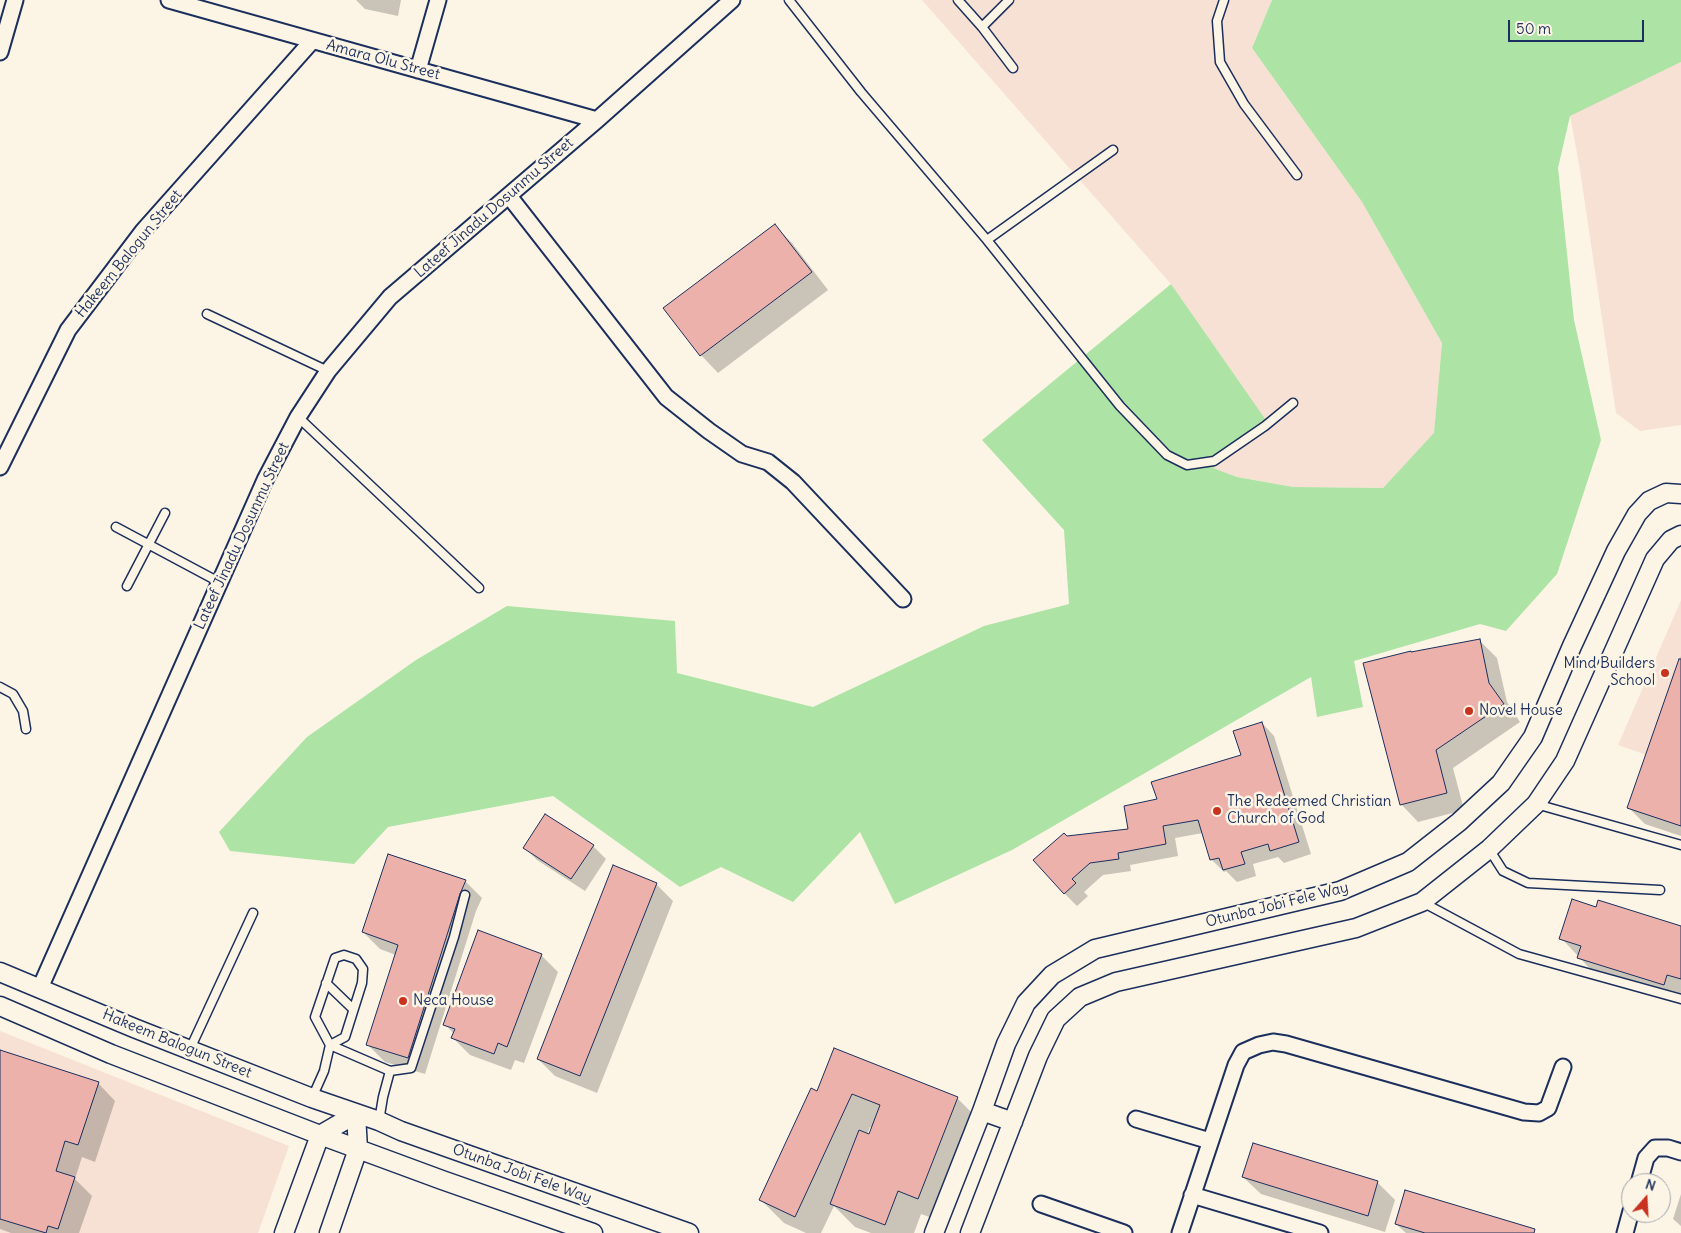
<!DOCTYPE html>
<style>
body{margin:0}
#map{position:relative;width:1681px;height:1233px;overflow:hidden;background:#fcf5e5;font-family:Delius,sans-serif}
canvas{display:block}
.north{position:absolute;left:1621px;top:1173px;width:50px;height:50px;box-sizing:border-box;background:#fcf5e5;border:1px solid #a2a6af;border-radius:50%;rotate:19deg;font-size:14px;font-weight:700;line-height:20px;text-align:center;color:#1b2f5e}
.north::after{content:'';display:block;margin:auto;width:18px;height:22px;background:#c8321e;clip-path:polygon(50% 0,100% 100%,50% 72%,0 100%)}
.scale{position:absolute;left:1508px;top:20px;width:136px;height:22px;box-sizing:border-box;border:2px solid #1b2f5e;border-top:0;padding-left:6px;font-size:15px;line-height:18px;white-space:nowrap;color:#1b2f5e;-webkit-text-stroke:4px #fcf5e5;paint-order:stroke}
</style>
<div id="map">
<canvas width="1681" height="1233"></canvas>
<div class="north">N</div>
<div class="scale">50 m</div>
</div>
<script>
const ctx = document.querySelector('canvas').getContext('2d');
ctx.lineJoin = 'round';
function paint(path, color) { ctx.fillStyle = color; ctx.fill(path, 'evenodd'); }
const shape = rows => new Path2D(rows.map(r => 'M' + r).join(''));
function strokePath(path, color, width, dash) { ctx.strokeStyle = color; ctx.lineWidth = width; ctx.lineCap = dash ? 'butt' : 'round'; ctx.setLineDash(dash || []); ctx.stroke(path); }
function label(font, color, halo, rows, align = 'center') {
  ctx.font = font + ' Delius,sans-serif'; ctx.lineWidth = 5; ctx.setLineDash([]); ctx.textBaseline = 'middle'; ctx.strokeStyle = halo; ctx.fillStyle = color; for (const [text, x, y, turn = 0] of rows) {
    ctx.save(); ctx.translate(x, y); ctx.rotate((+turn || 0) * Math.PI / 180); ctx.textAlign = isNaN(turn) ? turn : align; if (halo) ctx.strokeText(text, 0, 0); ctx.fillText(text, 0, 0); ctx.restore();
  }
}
paint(shape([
 [922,0,1272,0,1252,48,1362,202,1442,343,1434,434,1383,488,1293,487,1237,477,1212,468,1269,426,1171,284],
 [1681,62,1681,425,1640,431,1616,413,1580,170,1570,115],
 [1681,600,1681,767,1618,745],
 [0,1031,289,1146,258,1233,0,1233]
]), '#f7e1d4');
paint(shape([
 [1272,0,1681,0,1681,62,1570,116,1558,168,1574,320,1601,440,1557,574,1506,631,1480,624,1354,661,1363,707,1317,717,1311,677,1012,850,895,904,860,832,793,902,721,867,680,887,553,796,388,827,354,864,230,851,219,832,307,737,416,660,507,606,675,621,677,673,813,707,984,626,1069,604,1064,530,982,440,1171,284,1270,426,1213,468,1237,477,1293,487,1383,488,1434,433,1442,343,1362,202,1252,48]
]), '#ade3a5');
paint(shape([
 [356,0,401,0,398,16,365,9],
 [775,226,792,243,828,290,718,373,701,355],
 [1479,640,1497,658,1507,702,1520,722,1453,768,1464,810,1418,822,1401,804],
 [1681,656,1681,836,1645,824,1629,808],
 [1262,723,1274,736,1311,854,1284,863,1278,857,1253,864,1256,876,1237,882,1226,871,1224,872,1211,859,1203,833,1175,838,1178,856,1130,865,1131,871,1103,875,1084,892,1088,896,1077,906,1064,893,1067,838,1129,830,1159,800,1242,756],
 [593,846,606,859,585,891,537,860,525,848],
 [465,881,482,898,476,911,425,1074,385,1062,367,1044,396,955,380,949,363,932],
 [656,884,673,901,597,1093,555,1076,538,1059],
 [1597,908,1681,927,1681,1001,1596,975,1561,938],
 [541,955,558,972,524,1063,515,1060,511,1070,470,1055,453,1038,454,1034,445,1024],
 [835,1050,957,1098,980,1121,941,1221,921,1214,914,1233,871,1233,855,1227,834,1206,821,1233,806,1233,784,1223,761,1200,818,1093],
 [870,1127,872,1128,869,1136,867,1135],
 [0,1051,98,1083,115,1101,95,1162,82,1157,75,1179,92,1196,79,1233,11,1233,0,1229],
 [1253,1145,1378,1183,1395,1200,1385,1232,1261,1194,1243,1177],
 [1681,1194,1681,1226,1673,1219],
 [1396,1224,1534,1233,1406,1233]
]), '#0003');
const building = shape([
 [775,224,812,272,700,356,663,308,775,224],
 [1480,639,1489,683,1504,704,1436,750,1447,793,1400,805,1363,663,1411,651,1411,652,1480,639],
 [1679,659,1681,659,1681,826,1627,808,1679,659],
 [1262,722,1299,842,1270,851,1268,844,1241,852,1245,864,1223,870,1219,858,1210,860,1198,820,1163,826,1166,844,1118,853,1119,859,1090,863,1072,879,1076,883,1064,894,1033,860,1064,833,1067,836,1128,829,1124,806,1157,799,1151,782,1241,755,1233,731,1262,722],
 [545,814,594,845,571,879,523,848,545,814],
 [388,854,466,880,460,894,408,1058,366,1045,398,945,362,932,388,854],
 [613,865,657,883,580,1076,537,1059,613,865],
 [1572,899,1596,907,1598,900,1681,926,1681,979,1667,975,1664,985,1577,958,1581,946,1559,939,1572,899],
 [478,930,542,954,507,1047,498,1043,494,1054,451,1038,455,1029,443,1025,478,930],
 [834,1048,958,1097,918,1199,898,1191,885,1225,830,1204,859,1130,869,1134,880,1105,852,1094,795,1217,759,1200,811,1088,817,1091,834,1048],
 [0,1050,99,1082,78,1145,65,1141,56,1171,75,1177,58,1229,48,1226,46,1233,0,1219,0,1050],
 [1253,1143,1378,1181,1368,1216,1242,1177,1253,1143],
 [1405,1190,1535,1229,1534,1233,1425,1233,1395,1224,1405,1190]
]);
paint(building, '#ecb1ab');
strokePath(building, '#1b2f5e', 1);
const service = shape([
 [789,0,861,92,987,240,1120,406,1167,455,1187,465,1214,461,1265,426,1293,403],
 [958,0,982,27,1013,68],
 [1224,0,1217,21,1220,62,1244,104,1297,175],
 [982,27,1009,0],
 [987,240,1113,150],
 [207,314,328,371],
 [298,417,479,588],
 [116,527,219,582],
 [127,586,165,513],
 [0,687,13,694,23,711,26,729],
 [1536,804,1681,845],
 [1489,849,1503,871,1528,883,1660,890],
 [1424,903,1519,954,1681,999],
 [326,983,353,1009],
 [190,1049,253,913],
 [312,1098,324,1071,330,1045,315,1017,335,958,344,955,356,959,363,969,362,983,345,1037,330,1045,390,1071],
 [379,1121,383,1097,390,1071,411,1068,454,937,465,895]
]);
const minor = shape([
 [169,0,597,120],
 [0,52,15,0],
 [418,70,438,0],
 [509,196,666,397,709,431,742,454,768,462,793,482,903,599],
 [0,467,68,330,143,231,312,41],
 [40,988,265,480,298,417,328,371,390,297,597,120,732,0],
 [1136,1119,1210,1141],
 [1639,1183,1646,1158,1655,1148,1668,1148,1681,1152],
 [1192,1195,1320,1233],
 [1041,1204,1124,1233],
 [1180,1233,1236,1065,1243,1052,1259,1045,1273,1042,1286,1044,1524,1112,1539,1113,1548,1108,1563,1067],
 [1625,1233,1631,1211]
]);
const tertiary = shape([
 [0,972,134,1028,312,1098,379,1121,401,1131,689,1233],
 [0,1006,111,1054,320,1135,442,1180,593,1233],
 [982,1111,1013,1122],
 [284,1233,320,1135,356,1114],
 [329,1233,358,1149,356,1114],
 [934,1233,982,1111,1006,1044,1026,1003,1052,975,1095,949,1340,891,1408,862,1459,822,1501,783,1533,737,1572,646,1616,551,1637,514,1649,501,1666,493,1681,494],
 [970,1233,1038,1056,1056,1019,1080,997,1116,982,1356,928,1422,902,1489,849,1536,804,1565,761,1655,559,1671,540,1681,535]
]);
strokePath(service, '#1b2f5e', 11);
strokePath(minor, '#1b2f5e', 19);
strokePath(tertiary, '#1b2f5e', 21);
strokePath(service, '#fcf5e5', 8);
strokePath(minor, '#fcf5e5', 15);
strokePath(tertiary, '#fcf5e5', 18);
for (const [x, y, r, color] of [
 [1665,673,5,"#c8321e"],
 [1469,711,5,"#c8321e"],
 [1217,811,5,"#c8321e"],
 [403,1001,5,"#c8321e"]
]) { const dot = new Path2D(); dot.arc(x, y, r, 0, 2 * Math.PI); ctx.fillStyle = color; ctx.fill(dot); strokePath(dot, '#fcf5e5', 2); }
label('15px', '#1b2f5e', '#fcf5e5', [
 ["Amara Olu Street",383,60,15],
 ["Lateef Jinadu Dosunmu Street",494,208,-41],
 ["Hakeem Balogun Street",129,254,-51],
 ["Lateef Jinadu Dosunmu Street",242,536,-65],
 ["Otunba Jobi Fele Way",1277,905,-14],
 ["Hakeem Balogun Street",177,1044,22],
 ["Otunba Jobi Fele Way",522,1174,20]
]);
label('15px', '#1b2f5e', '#fcf5e5', [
 ["Mind Builders",1655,664,"right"],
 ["School",1655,681,"right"],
 ["Novel House",1479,711],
 ["The Redeemed Christian",1227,802],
 ["Church of God",1227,819],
 ["Neca House",413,1001]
], 'left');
</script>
